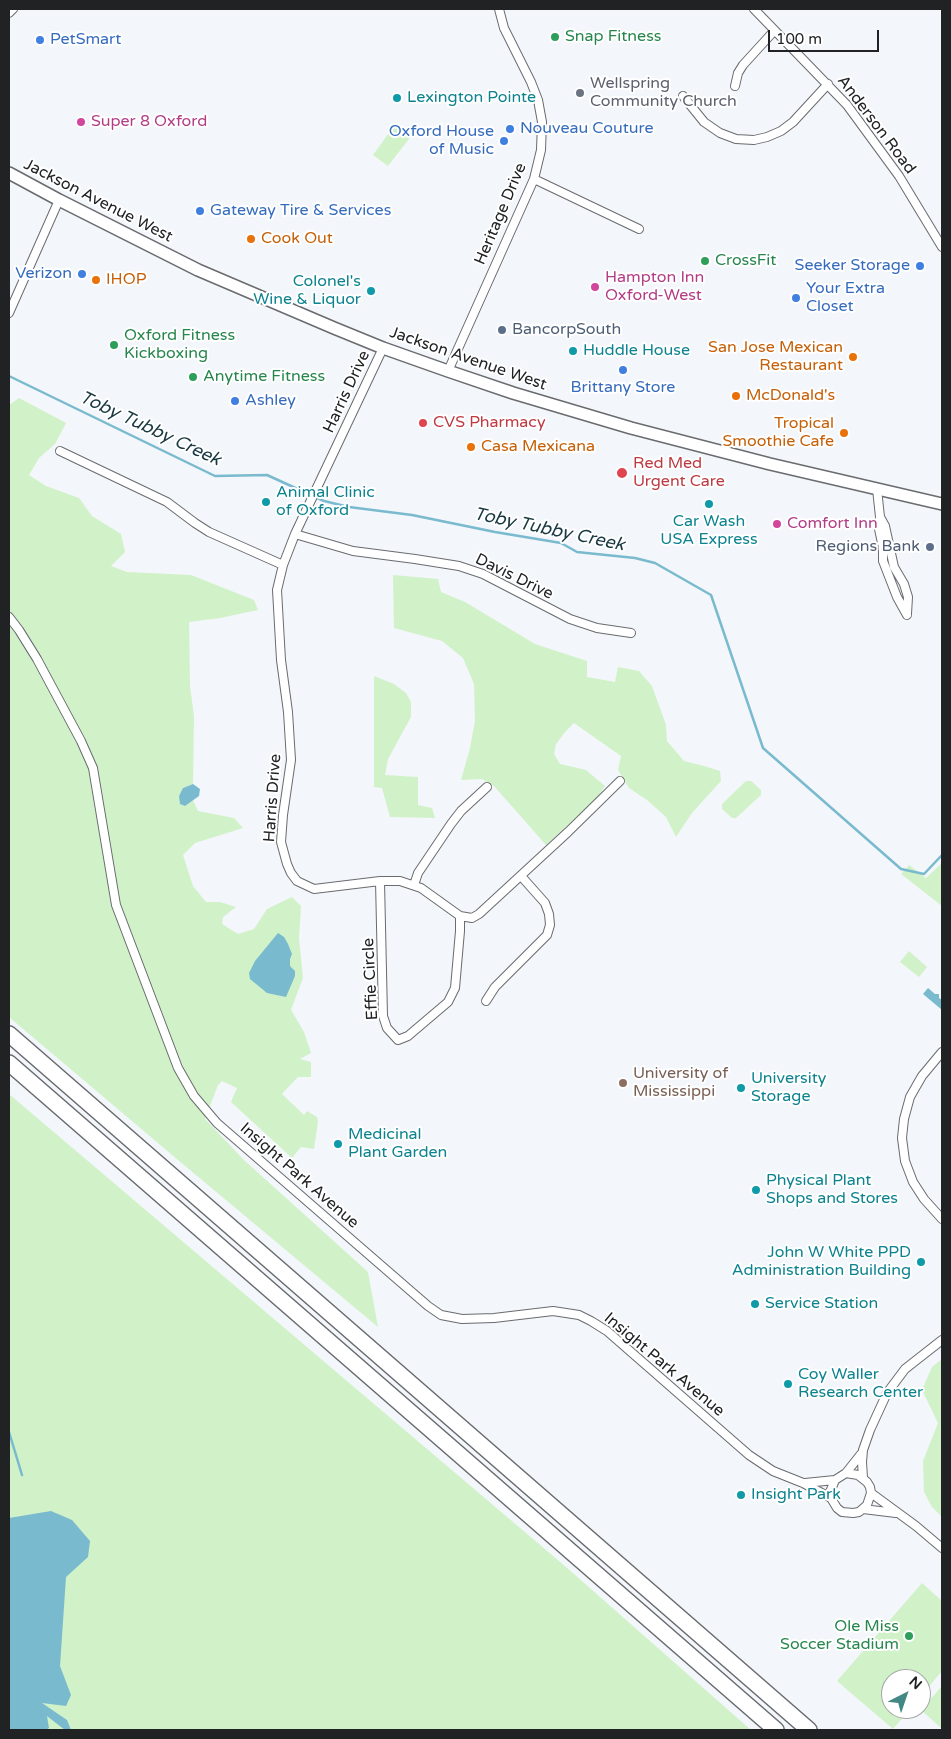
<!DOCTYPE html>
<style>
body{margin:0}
#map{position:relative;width:951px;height:1739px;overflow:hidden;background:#f3f6fa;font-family:"Varela Round",sans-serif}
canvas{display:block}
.frame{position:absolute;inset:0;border:10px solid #212224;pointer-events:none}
.north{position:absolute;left:881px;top:1669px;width:50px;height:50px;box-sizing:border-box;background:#fff;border:1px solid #a6a7a7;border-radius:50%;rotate:41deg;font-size:14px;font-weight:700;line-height:20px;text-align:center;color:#212224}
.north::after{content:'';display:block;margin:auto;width:18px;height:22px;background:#428986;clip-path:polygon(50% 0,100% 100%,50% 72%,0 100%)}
.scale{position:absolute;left:768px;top:30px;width:111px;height:22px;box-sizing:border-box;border:2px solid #212224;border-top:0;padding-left:6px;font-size:15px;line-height:18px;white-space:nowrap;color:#212224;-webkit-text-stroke:4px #fff;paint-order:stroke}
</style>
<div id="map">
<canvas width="951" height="1739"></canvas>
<div class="frame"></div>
<div class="north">N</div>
<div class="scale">100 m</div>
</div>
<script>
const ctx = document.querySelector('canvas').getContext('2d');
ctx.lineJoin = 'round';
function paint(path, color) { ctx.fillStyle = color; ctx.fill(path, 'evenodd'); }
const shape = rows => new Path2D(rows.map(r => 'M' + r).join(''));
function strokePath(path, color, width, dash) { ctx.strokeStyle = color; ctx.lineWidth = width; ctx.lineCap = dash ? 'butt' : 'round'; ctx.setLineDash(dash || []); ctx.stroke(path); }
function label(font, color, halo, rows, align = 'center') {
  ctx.font = font + ' "Varela Round",sans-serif'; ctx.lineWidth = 4; ctx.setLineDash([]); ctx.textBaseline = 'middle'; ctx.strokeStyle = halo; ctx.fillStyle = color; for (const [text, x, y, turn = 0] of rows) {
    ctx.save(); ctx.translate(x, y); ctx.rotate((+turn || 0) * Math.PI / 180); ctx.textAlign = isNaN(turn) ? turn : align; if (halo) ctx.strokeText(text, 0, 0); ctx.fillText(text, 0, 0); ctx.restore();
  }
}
paint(shape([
 [396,123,412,135,388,166,373,155],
 [19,398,66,423,55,444,39,458,29,475,46,486,79,498,92,516,121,534,125,552,111,566,127,572,191,575,254,600,258,610,220,618,189,622,190,686,194,716,193,784,183,788,185,806,193,800,198,811,234,818,243,828,195,843,183,855,193,886,206,902,220,902,236,907,223,917,222,924,238,934,254,929,267,909,292,897,301,906,299,939,303,978,291,1010,304,1032,311,1053,300,1059,311,1062,311,1077,298,1077,282,1094,304,1115,307,1111,317,1117,318,1122,314,1149,301,1147,292,1158,231,1102,237,1088,222,1081,218,1085,205,1119,244,1160,368,1272,378,1327,178,1160,9,1017,9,405],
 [393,575,438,579,441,592,465,602,535,644,587,661,587,677,615,682,618,667,639,671,652,686,666,725,667,741,684,761,704,766,720,771,721,781,692,813,676,837,666,817,647,800,629,788,618,770,621,756,574,723,565,732,556,744,554,754,560,764,586,770,605,786,596,799,546,845,494,786,482,779,461,780,470,748,475,721,474,684,463,658,442,641,394,628],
 [374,676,394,684,406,693,411,702,411,717,388,759,385,775,418,777,418,805,432,808,435,818,390,817,382,788,374,787],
 [746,781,751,781,761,790,761,795,736,818,732,818,722,809,722,804],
 [942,863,942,906,901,874,909,865,926,878],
 [909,951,927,967,919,977,900,962],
 [9,1094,566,1567,751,1730,9,1730],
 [942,1359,942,1517,932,1507,924,1492,923,1461,938,1423,922,1390,932,1367],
 [922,1583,942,1601,942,1671,921,1696,921,1679,891,1679,891,1709,910,1709,893,1729,837,1681],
 [942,1686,942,1727,941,1728,921,1710]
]), '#d1f2c8');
paint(shape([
 [193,784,200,789,199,796,185,806,180,804,179,796,183,788],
 [278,933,284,937,288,944,292,954,290,959,290,966,295,971,295,976,286,997,267,993,250,979,249,973,255,961],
 [928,988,935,994,939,994,939,998,942,1000,942,1010,923,994],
 [51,1511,72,1520,90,1541,88,1557,66,1577,60,1666,71,1695,66,1706,42,1703,67,1720,71,1730,65,1730,47,1716,49,1728,46,1730,9,1730,9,1518]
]), '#79bace');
strokePath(shape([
 [9,376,215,476,267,475,324,501,349,507,412,515,495,532,561,543,577,552,635,558,655,563,711,595,763,748,901,869,924,874,942,855],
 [9,1432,22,1475]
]), '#79bace', 2.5);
const minor = shape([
 [754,9,847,105,899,176,942,247],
 [9,13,13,9],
 [735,86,738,73,743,65,774,31],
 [683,96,704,122,720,133,736,139,754,140,767,137,781,131,793,122,828,84],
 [534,179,639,229],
 [9,313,59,200],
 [383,348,295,534,283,565,277,590,281,660,288,712,291,760,283,815,281,842,287,864,291,873,297,881,314,889,380,881,400,881,421,888,460,916,472,918,479,914,568,832,620,781],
 [448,371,534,179,541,150,542,122,538,100,531,82,504,28,499,9],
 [60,451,167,502,195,523,209,532,283,565],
 [877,489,880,517,879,529,883,548,883,561,897,597,907,615],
 [880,517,885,526,894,567,904,584,908,597,907,614],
 [295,534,353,551,415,559,459,566,483,574,570,619,597,628,631,633],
 [9,617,19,630,37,659,81,741,93,768,116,905,178,1068,194,1096,217,1123,428,1306,441,1315,462,1319,494,1318,553,1311,579,1315,591,1321,607,1331,749,1455,773,1471,803,1483,831,1498],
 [380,881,383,1016,387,1028,398,1040,408,1036,448,1002,455,988,460,931,460,916],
 [414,885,418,873,451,824,461,811,487,787],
 [486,1001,495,987,547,935,550,925,549,914,545,903,521,876],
 [942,1052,922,1076,910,1097,904,1119,902,1138,905,1161,913,1182,924,1199,942,1219],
 [846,1473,858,1475,867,1482,870,1487,871,1493,867,1505,859,1512,853,1513,842,1512,837,1508,831,1498,830,1492,835,1480,846,1473,861,1454],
 [863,1478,862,1462,863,1450,870,1430,887,1393,905,1369,942,1340],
 [805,1483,835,1480],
 [871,1493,916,1526,942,1548],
 [863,1509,896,1513]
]);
const secondary = shape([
 [9,173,59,200,198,270,334,328,383,348,448,371,513,393,631,428,770,464,942,504]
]);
const motorway = shape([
 [9,1034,809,1730],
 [9,1063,776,1730]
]);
strokePath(minor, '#696b6f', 10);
strokePath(secondary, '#696b6f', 14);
strokePath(motorway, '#696b6f', 18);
strokePath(minor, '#fff', 8);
strokePath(secondary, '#fff', 11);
strokePath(motorway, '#fff', 15);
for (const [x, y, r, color] of [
 [555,37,5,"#2e9e5b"],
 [40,40,5,"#3f7fe0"],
 [580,93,5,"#6b7280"],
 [397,98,5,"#0f9aa8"],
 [81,122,5,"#d1479c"],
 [510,129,5,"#3f7fe0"],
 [504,141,5,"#3f7fe0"],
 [200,211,5,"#3f7fe0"],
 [251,239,5,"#e8710a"],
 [705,261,5,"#2e9e5b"],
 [920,266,5,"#3f7fe0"],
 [82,274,5,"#3f7fe0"],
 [96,280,5,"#e8710a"],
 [595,287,5,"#d1479c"],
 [371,291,5,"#0f9aa8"],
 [796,298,5,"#3f7fe0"],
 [502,330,5,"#5c6f8a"],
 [114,345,5,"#2e9e5b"],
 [573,351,5,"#0f9aa8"],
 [853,357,5,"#e8710a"],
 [623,370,5,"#3f7fe0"],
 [193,377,5,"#2e9e5b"],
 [736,396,5,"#e8710a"],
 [235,401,5,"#3f7fe0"],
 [423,423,5,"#e0444e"],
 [844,433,5,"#e8710a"],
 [471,447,5,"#e8710a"],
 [622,473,6,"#e0444e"],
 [266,502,5,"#0f9aa8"],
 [709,504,5,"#0f9aa8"],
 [777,524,5,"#d1479c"],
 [930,547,5,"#5c6f8a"],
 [623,1083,5,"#8d6e63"],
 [741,1088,5,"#0f9aa8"],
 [338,1144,5,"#0f9aa8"],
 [756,1190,5,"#0f9aa8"],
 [921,1262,5,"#0f9aa8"],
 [755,1304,5,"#0f9aa8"],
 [788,1384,5,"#0f9aa8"],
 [741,1495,5,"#0f9aa8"],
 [909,1636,5,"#2e9e5b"]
]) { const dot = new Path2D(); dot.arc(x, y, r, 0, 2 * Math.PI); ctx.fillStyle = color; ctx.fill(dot); strokePath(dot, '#fff', 2); }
label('16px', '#27864d', '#fff', [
 ["Snap Fitness",565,37],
 ["CrossFit",715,261],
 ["Oxford Fitness",124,336],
 ["Kickboxing",124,354],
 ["Anytime Fitness",203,377],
 ["Ole Miss",899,1627,"right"],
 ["Soccer Stadium",899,1645,"right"]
], 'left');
label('16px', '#366cbe', '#fff', [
 ["PetSmart",50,40],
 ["Nouveau Couture",520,129],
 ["Oxford House",494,132,"right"],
 ["of Music",494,150,"right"],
 ["Gateway Tire & Services",210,211],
 ["Seeker Storage",910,266,"right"],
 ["Verizon",72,274,"right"],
 ["Your Extra",806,289],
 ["Closet",806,307],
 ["Brittany Store",623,388,"center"],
 ["Ashley",245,401]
], 'left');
label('16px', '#5b616d', '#fff', [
 ["Wellspring",590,84],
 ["Community Church",590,102]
], 'left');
label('16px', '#0d838f', '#fff', [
 ["Lexington Pointe",407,98],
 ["Colonel's",361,282,"right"],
 ["Wine & Liquor",361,300,"right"],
 ["Huddle House",583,351],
 ["Animal Clinic",276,493],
 ["of Oxford",276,511],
 ["Car Wash",709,522,"center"],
 ["USA Express",709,540,"center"],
 ["University",751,1079],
 ["Storage",751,1097],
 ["Medicinal",348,1135],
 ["Plant Garden",348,1153],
 ["Physical Plant",766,1181],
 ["Shops and Stores",766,1199],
 ["John W White PPD",911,1253,"right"],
 ["Administration Building",911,1271,"right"],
 ["Service Station",765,1304],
 ["Coy Waller",798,1375],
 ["Research Center",798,1393],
 ["Insight Park",751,1495]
], 'left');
label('16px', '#b23c85', '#fff', [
 ["Super 8 Oxford",91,122],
 ["Hampton Inn",605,278],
 ["Oxford-West",605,296],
 ["Comfort Inn",787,524]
], 'left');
label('16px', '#212224', '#fff', [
 ["Anderson Road",876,125,53],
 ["Jackson Avenue West",98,201,27],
 ["Heritage Drive",501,214,-67],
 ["Jackson Avenue West",468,359,19],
 ["Harris Drive",347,392,-65],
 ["Davis Drive",514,577,26],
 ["Harris Drive",273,798,-86],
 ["Effie Circle",371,979,-93],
 ["Insight Park Avenue",299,1176,41],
 ["Insight Park Avenue",664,1365,40]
]);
label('16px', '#c56008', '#fff', [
 ["Cook Out",261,239],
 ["IHOP",106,280],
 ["San Jose Mexican",843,348,"right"],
 ["Restaurant",843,366,"right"],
 ["McDonald's",746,396],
 ["Tropical",834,424,"right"],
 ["Smoothie Cafe",834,442,"right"],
 ["Casa Mexicana",481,447]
], 'left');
label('16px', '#4e5e75', '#fff', [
 ["BancorpSouth",512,330],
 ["Regions Bank",920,547,"right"]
], 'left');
label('16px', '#be3a42', '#fff', [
 ["CVS Pharmacy",433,423],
 ["Red Med",633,464],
 ["Urgent Care",633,482]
], 'left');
label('16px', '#785e54', '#fff', [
 ["University of",633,1074],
 ["Mississippi",633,1092]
], 'left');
label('italic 18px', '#193942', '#fff', [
 ["Toby Tubby Creek",150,429,25],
 ["Toby Tubby Creek",549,530,12]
]);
</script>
